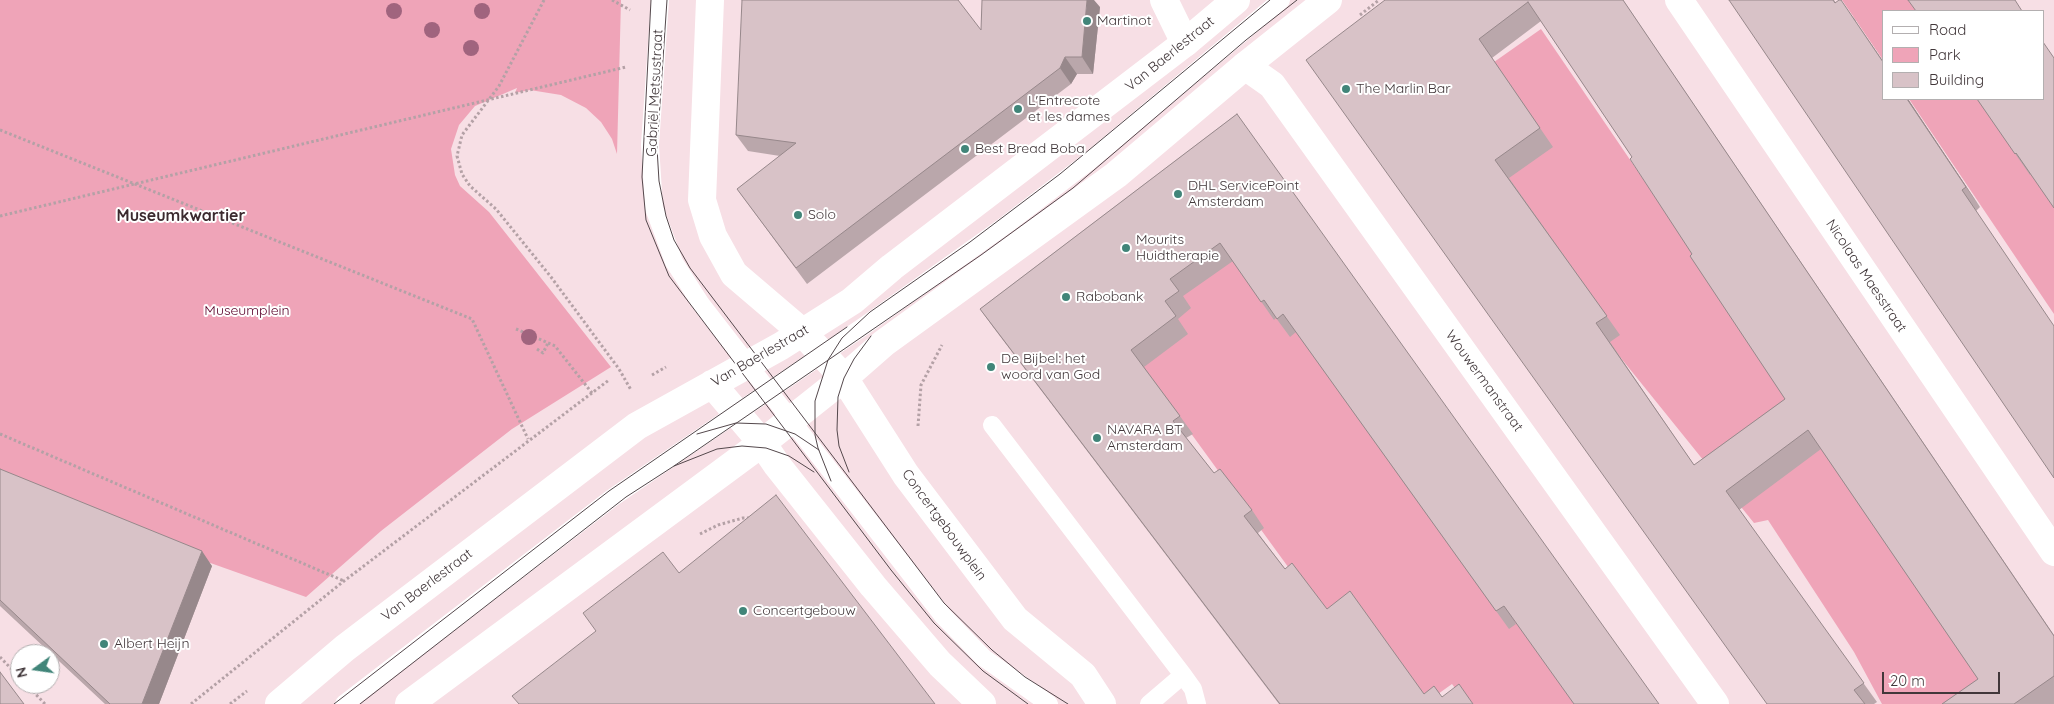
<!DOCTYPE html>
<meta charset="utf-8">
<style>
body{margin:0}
#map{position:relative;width:2054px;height:704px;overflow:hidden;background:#f7dfe5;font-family:Quicksand,sans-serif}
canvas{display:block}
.legend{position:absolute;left:1882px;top:10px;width:162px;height:90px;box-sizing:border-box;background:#fff;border:1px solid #b3afb0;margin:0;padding:6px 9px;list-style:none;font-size:15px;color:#41373a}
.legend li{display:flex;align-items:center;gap:10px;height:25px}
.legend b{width:25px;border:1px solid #b3afb0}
.north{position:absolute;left:10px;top:644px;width:50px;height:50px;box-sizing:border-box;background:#fff;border:1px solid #b3afb0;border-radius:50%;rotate:256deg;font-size:14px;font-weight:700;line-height:20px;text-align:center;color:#41373a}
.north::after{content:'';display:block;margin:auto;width:18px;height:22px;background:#418579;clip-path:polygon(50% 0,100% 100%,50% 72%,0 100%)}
.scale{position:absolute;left:1882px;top:672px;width:118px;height:22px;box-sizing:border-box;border:2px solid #41373a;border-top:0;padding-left:6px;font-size:15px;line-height:18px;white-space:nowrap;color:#41373a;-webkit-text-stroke:4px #fff;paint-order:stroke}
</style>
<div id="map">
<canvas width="2054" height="704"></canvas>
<ul class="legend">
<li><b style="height:6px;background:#fff"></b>Road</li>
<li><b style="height:14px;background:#efa4b8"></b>Park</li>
<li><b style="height:14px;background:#d8c2c7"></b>Building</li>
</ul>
<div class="north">N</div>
<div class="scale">20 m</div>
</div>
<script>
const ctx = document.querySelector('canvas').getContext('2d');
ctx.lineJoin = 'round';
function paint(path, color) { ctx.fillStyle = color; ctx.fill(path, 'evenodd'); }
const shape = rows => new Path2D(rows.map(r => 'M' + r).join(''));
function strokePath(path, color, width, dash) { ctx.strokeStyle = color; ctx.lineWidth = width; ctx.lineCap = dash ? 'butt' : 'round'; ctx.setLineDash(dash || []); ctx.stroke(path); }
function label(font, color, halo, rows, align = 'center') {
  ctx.font = font + ' Quicksand,sans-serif'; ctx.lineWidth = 4; ctx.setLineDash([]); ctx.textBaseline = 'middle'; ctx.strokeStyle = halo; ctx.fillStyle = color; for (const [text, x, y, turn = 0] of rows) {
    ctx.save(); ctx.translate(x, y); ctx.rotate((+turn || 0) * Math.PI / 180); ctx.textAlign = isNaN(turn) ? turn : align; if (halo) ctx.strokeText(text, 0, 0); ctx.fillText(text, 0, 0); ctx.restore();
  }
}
paint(shape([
 [0,0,621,0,617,154,612,139,601,122,586,108,561,95,530,90,515,93,517,88,475,106,459,125,451,149,455,175,460,186,489,212,611,367,512,429,381,531,306,597,202,560,0,596],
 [1842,0,1924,0,1932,11,1883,11,1883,60],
 [1541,29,1995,696,1981,704,1882,704,1854,652,1768,520,1754,523,1608,342,1440,100],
 [1909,99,1993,99,2054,186,2054,314],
 [1242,242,1579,704,1467,704,1452,684,1424,704,1363,670,1118,333]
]), '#efa4b8');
strokePath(shape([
 [544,0,499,86,462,135,457,156,462,174,470,186,496,209,551,277,619,369,631,390],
 [612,0,630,10],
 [1360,15,1379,0],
 [0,130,472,319,528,439],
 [0,216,626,67],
 [516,329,555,346,592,393],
 [537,349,543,353,548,343],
 [652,375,666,367],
 [918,426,921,385,942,345],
 [0,434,344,581],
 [700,534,718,525,743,518,751,518],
 [0,657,20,678],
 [26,684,45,704],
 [191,704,344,581,609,380],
 [230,704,247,691]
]), '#b4a1a6', 3, [2.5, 2.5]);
strokePath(shape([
 [660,0,650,145,654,208,674,262,701,304,943,616,984,658,1049,704],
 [992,425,1183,675,1149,704],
 [1183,675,1193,689,1197,704],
 [344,704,612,498,867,324,1007,224,1088,162,1281,0]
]), '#fff', 18);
strokePath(shape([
 [710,0,702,200,713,236,734,274,802,332],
 [1164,0,1185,43],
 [1679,0,2054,552],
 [1245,66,1272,85,1715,704]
]), '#fff', 28);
strokePath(shape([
 [802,332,844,378,906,475,1015,619,1083,675,1102,704],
 [712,384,762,443,777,465,873,586,940,664,982,704],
 [279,704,345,648,637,426,781,346,852,301,892,267,1185,43,1236,0],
 [409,704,762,443,844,378,884,343,1116,175,1245,66,1328,0]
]), '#fff', 28);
strokePath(shape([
 [651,0,642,177,646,220,669,276,891,570,934,623,983,671,1028,704],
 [667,0,657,148,659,181,666,216,674,240,690,268,944,603,992,650,1025,677,1068,704],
 [697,434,736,423,766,424,795,434,819,450],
 [674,466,981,255,1073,188,1246,40,1297,0],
 [849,472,839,446,837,430,838,397,844,378,854,359,871,336],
 [831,481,818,448,815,435,815,401,828,360,842,338,870,312,970,242,1060,174,1270,0],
 [334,704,609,491,847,327],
 [360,704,626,497,674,466,717,449,742,446,766,448,789,456,814,472]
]), '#54484c', 1);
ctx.fillStyle = '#a0647e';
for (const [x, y] of [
 [394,11],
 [482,11],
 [432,30],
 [471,48],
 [529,337]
]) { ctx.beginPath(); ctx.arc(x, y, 8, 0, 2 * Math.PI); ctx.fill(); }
paint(shape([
 [1385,0,1623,0,2054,635,2054,704,1942,704,1978,679,1821,449,1739,510,1877,702,1874,704,1767,704],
 [1541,21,1632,157,1692,254,1785,399,1694,465,1610,342,1620,335,1509,178,1553,147,1492,58],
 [1729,0,1834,0,1836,3,1855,19,1883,99,1908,99,1980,207,1976,211],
 [1100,7,1093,74,1077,74,1071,84,807,284,737,189,780,156,748,151,736,135,981,30],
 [1977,99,2043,99,2031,174,2030,175],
 [1237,114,1516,624,1509,629,1296,332,1290,337,1276,318,1274,320,1233,261,1183,296,1191,308,1178,319,1188,334,1144,367,1193,434,1186,438,1214,473,1252,510,1264,528,1258,533,1285,569,1327,609,1424,694,1442,697,1473,704,1279,704,993,327,980,309],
 [0,469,212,566,159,704,105,704,0,606]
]), '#baa7ab');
paint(shape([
 [1087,0,1094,0,1100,7,1093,74,1082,57],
 [1841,0,1883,61,1883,62],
 [1065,57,1077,74,1071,84,1060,68],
 [1907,99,1908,99,1980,207,1966,187],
 [202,551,212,566,159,704,142,704]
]), '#97888b');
const building = shape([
 [742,0,958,0,981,30,982,0,1087,0,1082,57,1065,57,1060,68,796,268,737,189,796,143,736,135,742,0],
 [1385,0,1623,0,2054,636,2054,676,2014,704,1942,704,1978,679,1808,430,1726,491,1864,683,1854,690,1865,704,1767,704,1306,60,1385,0],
 [1528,2,1632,157,1630,159,1692,254,1690,256,1785,399,1694,465,1596,323,1607,316,1495,160,1540,128,1479,39,1528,2],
 [1729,0,1833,0,1835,3,1839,0,1841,0,1883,62,1883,99,1907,99,1966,187,1962,190,2054,326,2054,478,1729,0],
 [1908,0,2015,0,2022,11,1916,11,1908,0],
 [2043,42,2054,58,2054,208,2016,153,2015,154,1977,99,2043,99,2043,42],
 [1237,114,1659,704,1574,704,1504,606,1496,611,1283,314,1277,319,1264,300,1261,302,1220,243,1170,279,1179,291,1165,301,1176,316,1131,350,1180,416,1173,421,1214,473,1220,469,1252,510,1244,516,1285,569,1292,563,1327,609,1350,591,1424,694,1434,686,1442,697,1459,684,1473,704,1280,704,980,309,1237,114],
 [0,469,202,551,142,704,110,704,0,600,0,469],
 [776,495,935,704,519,704,512,696,596,631,583,613,663,552,679,573,776,495],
 [0,672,24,704,0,704,0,672]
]);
paint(building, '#d8c2c7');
strokePath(building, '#97888b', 1);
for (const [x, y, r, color] of [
 [1087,21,5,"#418579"],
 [1346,89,5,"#418579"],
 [1018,109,5,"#418579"],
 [965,149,5,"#418579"],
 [1178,194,5,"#418579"],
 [798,215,5,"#418579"],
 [1126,248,5,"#418579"],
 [1066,297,5,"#418579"],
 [991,367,5,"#418579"],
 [1097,438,5,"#418579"],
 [743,611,5,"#418579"],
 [104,644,5,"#418579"]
]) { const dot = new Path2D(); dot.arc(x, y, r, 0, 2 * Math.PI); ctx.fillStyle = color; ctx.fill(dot); strokePath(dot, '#fff', 2); }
label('14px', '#41373a', '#fff', [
 ["Martinot",1097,21],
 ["The Marlin Bar",1356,89],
 ["L'Entrecote",1028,101],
 ["et les dames",1028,117],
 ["Best Bread Boba",975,149],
 ["DHL ServicePoint",1188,186],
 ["Amsterdam",1188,202],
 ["Solo",808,215],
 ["Mourits",1136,240],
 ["Huidtherapie",1136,256],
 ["Rabobank",1076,297],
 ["De Bijbel: het",1001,359],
 ["woord van God",1001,375],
 ["NAVARA BT",1107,430],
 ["Amsterdam",1107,446],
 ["Concertgebouw",753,611],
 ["Albert Heijn",114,644]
], 'left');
label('14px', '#41373a', '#fff', [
 ["Van Baerlestraat",1170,54,-39],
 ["Gabriël Metsustraat",655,93,-87],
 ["Nicolaas Maesstraat",1866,276,56],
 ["Van Baerlestraat",760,356,-30],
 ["Wouwermanstraat",1484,381,54],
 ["Concertgebouwplein",944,525,54],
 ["Van Baerlestraat",427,585,-37]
]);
label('14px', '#590029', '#fff', [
 ["Museumplein",247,311]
]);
label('bold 16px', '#3c2a2f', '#fff', [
 ["Museumkwartier",181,216]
]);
</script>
